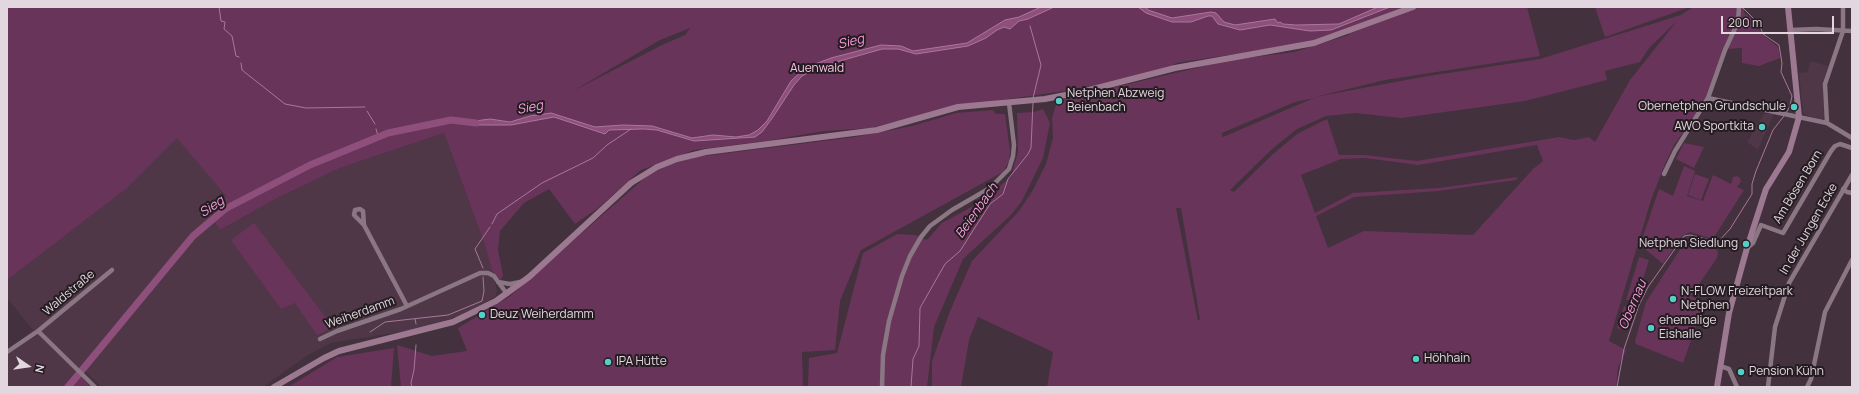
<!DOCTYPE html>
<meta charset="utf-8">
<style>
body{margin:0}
#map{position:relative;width:1859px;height:394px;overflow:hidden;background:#43313d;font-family:Manrope,sans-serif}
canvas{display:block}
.frame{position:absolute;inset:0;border:8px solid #e3d7df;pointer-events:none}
.north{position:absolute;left:8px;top:346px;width:40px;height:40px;-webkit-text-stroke:3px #241c21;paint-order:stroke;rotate:103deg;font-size:11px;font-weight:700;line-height:16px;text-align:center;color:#e3d7df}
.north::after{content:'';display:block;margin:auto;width:14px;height:18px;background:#e3d7df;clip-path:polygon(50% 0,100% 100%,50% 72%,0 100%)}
.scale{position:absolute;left:1721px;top:16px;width:113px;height:18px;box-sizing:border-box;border:2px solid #e3d7df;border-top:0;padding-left:5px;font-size:12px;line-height:14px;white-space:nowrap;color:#e3d7df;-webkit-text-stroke:3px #241c21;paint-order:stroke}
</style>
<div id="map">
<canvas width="1859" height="394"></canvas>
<div class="frame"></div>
<div class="north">N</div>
<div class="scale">200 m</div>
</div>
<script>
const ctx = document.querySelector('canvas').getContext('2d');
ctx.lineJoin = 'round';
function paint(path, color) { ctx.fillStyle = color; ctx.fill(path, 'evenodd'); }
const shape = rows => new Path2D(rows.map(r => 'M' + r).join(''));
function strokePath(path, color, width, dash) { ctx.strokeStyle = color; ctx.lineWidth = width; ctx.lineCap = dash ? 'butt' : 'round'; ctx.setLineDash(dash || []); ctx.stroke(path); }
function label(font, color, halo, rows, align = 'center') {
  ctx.font = font + ' Manrope,sans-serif'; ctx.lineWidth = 4; ctx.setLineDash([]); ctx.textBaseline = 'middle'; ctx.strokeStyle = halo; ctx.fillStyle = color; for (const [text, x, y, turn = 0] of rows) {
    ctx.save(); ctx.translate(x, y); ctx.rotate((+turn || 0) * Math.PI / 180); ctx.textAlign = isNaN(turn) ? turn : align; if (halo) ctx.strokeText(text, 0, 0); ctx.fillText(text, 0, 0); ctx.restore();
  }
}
paint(shape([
 [1810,61,1828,66,1823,82,1824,118,1821,121,1806,115,1803,112,1799,73,1808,72],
 [1764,114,1773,114,1773,116,1758,150,1747,142],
 [444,133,485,245,497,290,495,297,460,316,417,329,331,343,308,355,263,387,101,387,82,368,61,387,7,387,7,351,33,330,7,298,7,280,126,189,177,137,226,196,215,223,220,230,277,198,340,168]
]), '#4f3748');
paint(shape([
 [7,7,1527,7,1540,56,1385,80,1315,97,1422,77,1540,59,1681,15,1693,7,1744,7,1744,13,1751,18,1763,35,1778,47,1780,58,1759,66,1742,63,1742,48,1727,49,1708,97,1674,145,1665,164,1651,200,1609,341,1626,350,1618,367,1616,387,1047,387,1053,352,978,317,969,340,961,387,932,387,932,361,950,311,972,261,1019,211,1033,190,1046,164,1053,138,1052,118,1057,101,1230,60,1294,52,1349,35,1348,30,1301,44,1182,62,1176,63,1170,67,1078,89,959,106,870,128,824,131,766,141,694,150,641,170,598,208,575,224,549,189,524,203,500,231,498,250,503,275,501,280,492,271,485,245,444,133,340,168,277,198,220,230,215,223,226,196,177,138,126,189,7,280],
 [1677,21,1630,80,1595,142,1589,137,1574,140,1559,137,1417,161,1364,155,1339,155,1327,119,1297,134,1273,154,1234,192,1230,190,1272,149,1297,129,1326,116,1356,113,1401,118,1525,101,1607,80,1605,71,1640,62,1649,48],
 [690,28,685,35,662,45,573,91,660,40],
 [1314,98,1223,137,1222,136,1222,133,1295,102],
 [1537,145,1543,161,1533,169,1473,235,1364,231,1328,248,1316,216,1354,197,1438,191,1516,180,1518,177,1439,188,1353,193,1315,213,1301,175,1341,159,1365,158,1418,165],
 [1176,208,1181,208,1200,319,1198,321],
 [1595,7,1690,7,1605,37],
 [1043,109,1050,123,1043,158,1022,201,1011,215,963,259,934,327,927,387,808,387,809,358,837,353,863,253,897,234,915,235,927,240,942,223,990,197,1000,186,1011,177,1018,152,1017,113,1034,112],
 [993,110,996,114,1005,114,1010,151,1009,161,1003,172,861,250,840,301,835,350,802,352,803,387,401,387,397,345,432,356,467,351,458,328,509,297,648,175,671,164,696,157,855,137,912,126,956,113],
 [1684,143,1704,147,1694,168,1676,159],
 [1684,166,1695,171,1687,196,1703,201,1713,175,1731,184,1733,177,1737,176,1740,178,1741,182,1737,187,1744,190,1713,239,1690,232,1681,237,1663,264,1640,245,1659,189,1673,196],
 [1695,174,1709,179,1701,200,1688,195],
 [254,223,333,327,317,335,295,303,281,309,231,240],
 [1691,240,1714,247,1718,252,1717,258,1691,296,1703,302,1703,306,1683,363,1636,344,1635,341,1646,302,1685,242],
 [1639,257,1649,260,1636,303,1626,300],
 [1624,306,1634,310,1627,331,1617,328],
 [394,348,391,387,288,387,337,357],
 [77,372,91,387,61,387]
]), '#69345a');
const water = shape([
 [1041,7,1054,7,1028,19,1019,21,1010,29,1004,27,997,30,986,38,968,46,916,54,898,49,882,49,819,67,802,76,794,85,773,117,762,132,755,137,694,141,657,130,644,129,609,130,605,134,554,117,511,125,472,125,467,122,490,119,510,122,530,116,551,113,595,127,623,125,652,126,692,138,713,135,736,137,749,135,758,130,767,121,791,81,803,70,810,66,831,58,881,45,901,46,913,51,967,43,1005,20,1019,17,1041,7],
 [1138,7,1146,7,1148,10,1172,18,1211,12,1216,13,1224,22,1235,25,1275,19,1278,23,1280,22,1283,24,1296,25,1339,24,1378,7,1390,7,1331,30,1310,31,1270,25,1240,30,1218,24,1212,16,1208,16,1191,22,1172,22,1146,13,1138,7]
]);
paint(water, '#8e4f7c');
strokePath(water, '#a8789a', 1);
strokePath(shape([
 [219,7,221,21,225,22,224,29,232,36,236,56,239,57],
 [1742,7,1759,24,1763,34,1779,45,1782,63,1781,72,1792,96,1790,106,1786,113],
 [1030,26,1041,65,1033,98],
 [241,63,242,70,285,104,306,108,365,107],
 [367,111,375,124],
 [376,129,378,136],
 [492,224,497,214,542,183,593,158,607,145,631,129],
 [483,268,475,249,490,227],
 [415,319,416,324],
 [370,332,385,322,448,315,482,301,484,291,483,277],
 [412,387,411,383,414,370,416,345],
 [911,387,913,359,919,346,920,308,945,264,960,251,990,204,1003,194,1008,179,1028,154,1031,148,1033,103],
 [1617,387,1624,349,1639,305,1648,287,1684,236,1690,235,1718,242,1730,229,1752,194,1752,184,1756,171,1773,130,1784,116]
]), '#a8789a', 1);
strokePath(shape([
 [68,387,193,236,225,209,310,165,388,133,451,120,476,123]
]), '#8e4f7c', 7);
strokePath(shape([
 [1791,30,1816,29,1852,31],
 [1708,98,1827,123,1852,138],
 [1827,123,1825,84,1843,31,1843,7],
 [1664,174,1675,151,1708,98,1725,50,1738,22,1739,7],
 [1843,189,1847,192,1852,193],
 [364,225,354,215,355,210,360,209,363,211,364,225,407,306],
 [1747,248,1753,243,1761,225,1783,233,1831,151,1835,146,1840,144,1852,148],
 [498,282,510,284,520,282],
 [38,331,112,270],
 [320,339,337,331,401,309,480,273,488,273,494,276,507,294],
 [7,352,38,331,95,387],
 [1720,366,1729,369,1737,387],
 [882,387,883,355,889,321,902,276,910,256,921,237,930,226,952,210,990,188,1009,169,1013,156,1014,145,1009,103],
 [1768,387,1775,327,1789,283,1852,175],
 [1807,387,1811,379,1825,312,1852,260]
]), '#8b7684', 4.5);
strokePath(shape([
 [274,387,324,358,339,351,453,322,496,301,529,277,631,183,657,167,677,159,706,152,877,130,958,107,1045,99,1081,92,1175,68,1314,43,1413,7],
 [1717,387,1729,313,1747,248,1766,189,1789,152,1799,117,1788,7]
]), '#9c7991', 6);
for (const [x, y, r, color] of [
 [1059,101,4,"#55cec5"],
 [1794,107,4,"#55cec5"],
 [1762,127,4,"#55cec5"],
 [1746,244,4,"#55cec5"],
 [1673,299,4,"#55cec5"],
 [482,315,4,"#55cec5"],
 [1651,328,4,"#55cec5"],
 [1416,359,4,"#55cec5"],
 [608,362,4,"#55cec5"],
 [1741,372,4,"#55cec5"]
]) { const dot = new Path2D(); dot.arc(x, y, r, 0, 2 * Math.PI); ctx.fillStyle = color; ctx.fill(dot); strokePath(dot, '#241c21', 1.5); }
label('12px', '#fbc3e9', '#241c21', [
 ["Auenwald",817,69]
]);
label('12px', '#e3d7df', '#241c21', [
 ["Netphen Abzweig",1067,94],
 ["Beienbach",1067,108],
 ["Obernetphen Grundschule",1786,107,"right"],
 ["AWO Sportkita",1754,127,"right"],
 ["Netphen Siedlung",1738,244,"right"],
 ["N-FLOW Freizeitpark",1681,292],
 ["Netphen",1681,306],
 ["Deuz Weiherdamm",490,315],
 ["ehemalige",1659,321],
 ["Eishalle",1659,335],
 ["Höhhain",1424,359],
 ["IPA Hütte",616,362],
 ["Pension Kühn",1749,372]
], 'left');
label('12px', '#e3d7df', '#241c21', [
 ["Am Bösen Born",1798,187,-59],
 ["In der Jungen Ecke",1809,229,-60],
 ["Waldstraße",69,293,-40],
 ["Weiherdamm",360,313,-20]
]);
label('italic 13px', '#f89edd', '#241c21', [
 ["Sieg",851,42,-14],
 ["Sieg",530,108,-11],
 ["Sieg",212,207,-34],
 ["Beienbach",977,211,-55],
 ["Obernau",1633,305,-67]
]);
</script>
